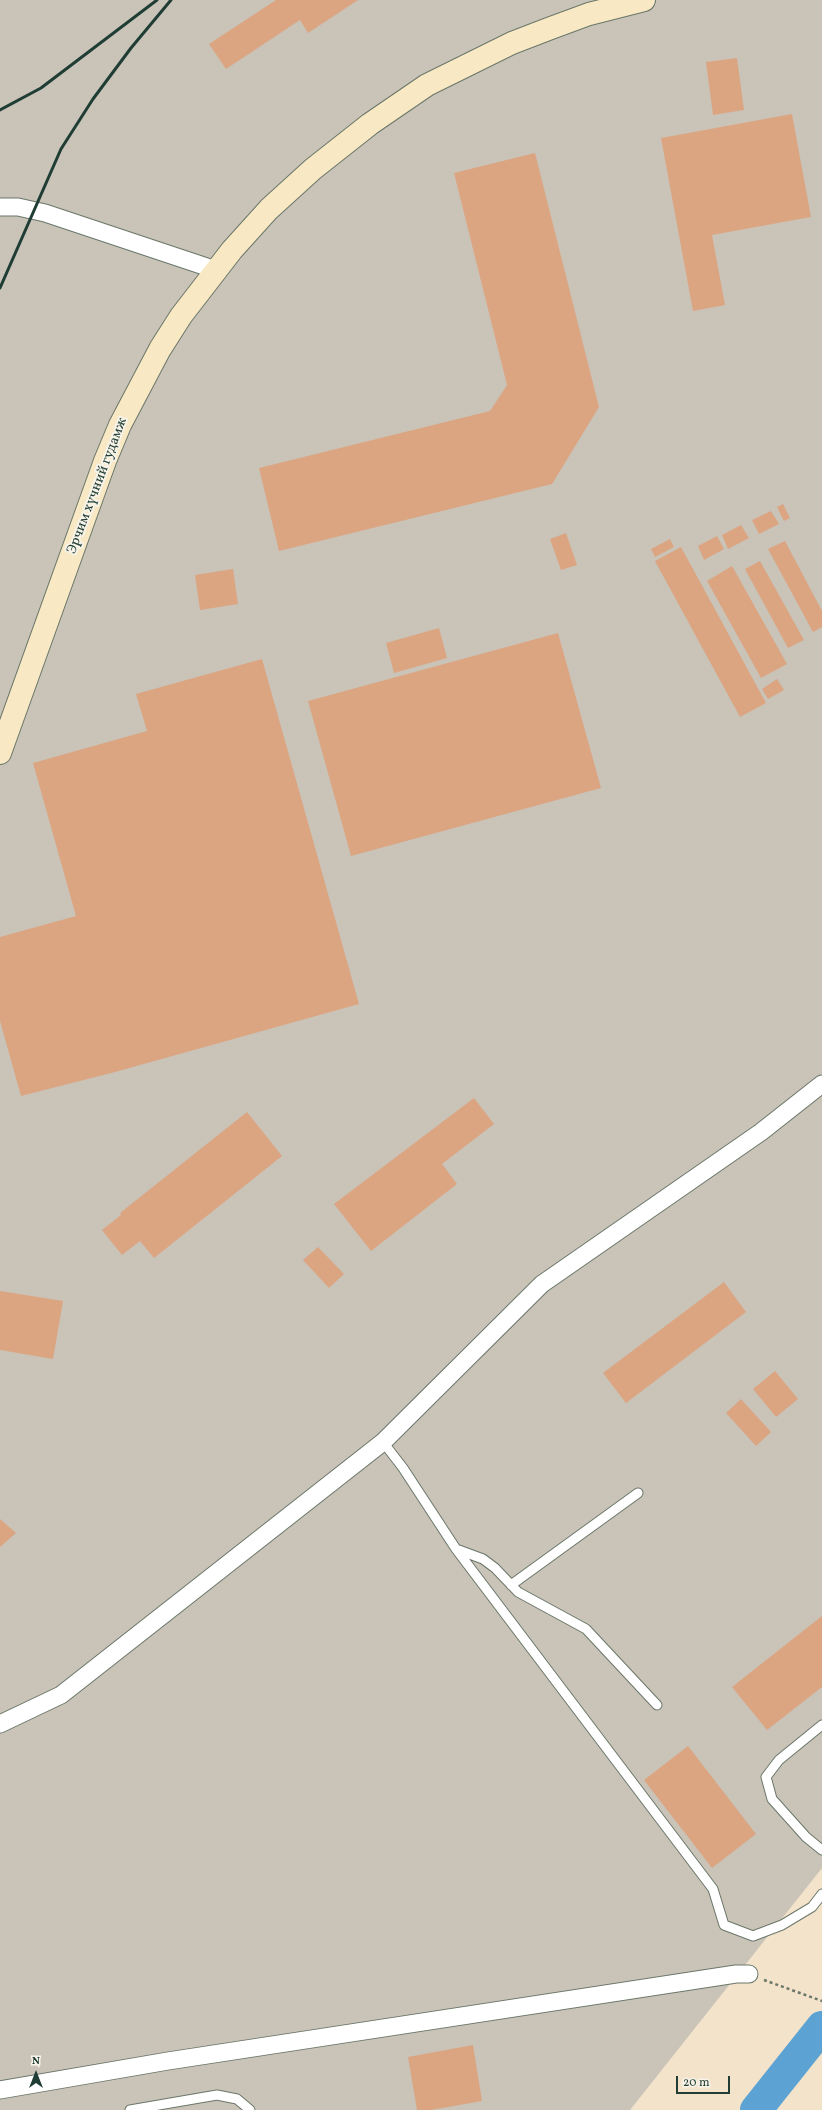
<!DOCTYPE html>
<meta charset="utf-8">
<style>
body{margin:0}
#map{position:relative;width:822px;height:2110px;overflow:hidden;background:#f4e3cb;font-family:Vollkorn,serif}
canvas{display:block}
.north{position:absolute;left:16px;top:2054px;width:40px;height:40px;-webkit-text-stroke:3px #f7f3e8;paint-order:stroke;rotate:0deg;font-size:11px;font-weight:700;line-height:16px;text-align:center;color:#1f3d34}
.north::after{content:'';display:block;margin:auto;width:14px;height:18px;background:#1f3d34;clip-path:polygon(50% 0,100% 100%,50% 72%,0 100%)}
.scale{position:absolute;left:676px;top:2076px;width:54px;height:18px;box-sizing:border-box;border:2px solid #1f3d34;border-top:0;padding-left:5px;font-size:12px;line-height:14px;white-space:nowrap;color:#1f3d34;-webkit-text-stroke:3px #f7f3e8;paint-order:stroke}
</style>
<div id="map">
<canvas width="822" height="2110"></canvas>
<div class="north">N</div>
<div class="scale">20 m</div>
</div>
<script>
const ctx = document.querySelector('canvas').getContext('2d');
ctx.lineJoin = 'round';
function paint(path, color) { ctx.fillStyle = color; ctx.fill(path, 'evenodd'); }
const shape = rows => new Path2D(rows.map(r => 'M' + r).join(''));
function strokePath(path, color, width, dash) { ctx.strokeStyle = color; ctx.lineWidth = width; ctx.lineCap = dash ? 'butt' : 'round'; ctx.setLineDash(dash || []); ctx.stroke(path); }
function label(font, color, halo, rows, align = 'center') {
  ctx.font = font + ' Vollkorn,serif'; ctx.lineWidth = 4; ctx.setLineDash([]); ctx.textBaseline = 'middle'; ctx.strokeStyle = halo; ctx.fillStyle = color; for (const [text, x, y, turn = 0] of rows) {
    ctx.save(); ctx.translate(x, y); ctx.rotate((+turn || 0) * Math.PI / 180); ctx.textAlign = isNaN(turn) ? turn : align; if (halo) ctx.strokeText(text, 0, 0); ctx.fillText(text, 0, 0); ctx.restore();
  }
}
paint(shape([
 [0,0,822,0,822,1868,630,2110,0,2110]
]), '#c9c3b8');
strokePath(shape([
 [756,2110,822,2027]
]), '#5ca2d2', 32);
paint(shape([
 [276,0,358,0,308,33,300,20,226,69,209,44],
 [737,58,744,110,713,115,706,62],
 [792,114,811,217,712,235,725,305,693,311,661,138],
 [535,153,599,407,552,484,279,551,259,468,490,411,507,385,454,173],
 [783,504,790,518,784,521,777,507],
 [771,511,779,524,759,534,752,520],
 [741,525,749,538,728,549,722,535],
 [566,533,577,565,561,570,550,539],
 [717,536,724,549,704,560,698,546],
 [670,539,674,547,655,557,651,549],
 [785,541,822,611,822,627,813,632,768,549],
 [681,547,766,703,740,717,655,561],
 [760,561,804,640,788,648,745,569],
 [732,566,787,664,761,678,707,581],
 [233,569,238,604,200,610,195,575],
 [439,628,447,658,394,673,386,643],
 [558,633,601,788,351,856,308,701],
 [262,659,359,1004,115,1072,21,1096,0,1021,0,937,76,916,33,763,147,731,136,694],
 [777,679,784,690,768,699,762,689],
 [474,1098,494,1124,442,1164,457,1184,371,1251,334,1204],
 [247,1112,282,1156,154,1258,140,1241,122,1255,102,1230,121,1215,120,1213],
 [318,1247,344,1274,329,1288,303,1260],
 [724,1282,746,1312,626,1403,603,1373],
 [0,1291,63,1301,53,1359,0,1350],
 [775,1371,798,1399,776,1417,753,1389],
 [741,1399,771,1432,756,1446,726,1413],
 [0,1519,16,1533,0,1547],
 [822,1616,822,1687,767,1730,732,1687],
 [688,1746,756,1834,712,1868,644,1780],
 [473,2045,482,2101,431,2110,417,2110,408,2057]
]), '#dca582');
const lane = shape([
 [383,1442,403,1468,456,1549,713,1889,724,1925,753,1936,782,1925,812,1907,822,1894],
 [456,1549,483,1559,495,1568,518,1592,586,1629,657,1705],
 [511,1585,638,1493],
 [822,1725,779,1760,766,1777,772,1799,806,1837,822,1850],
 [130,2110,217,2095,237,2099,250,2110]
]);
const street = shape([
 [0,207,18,207,45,213,216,270],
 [0,1724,61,1695,383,1442,542,1284,761,1132,822,1084],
 [0,2090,168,2061,736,1974,749,1974]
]);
const secondary = shape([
 [0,753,105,461,120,425,160,349,181,316,232,250,269,209,313,169,370,124,427,85,512,43,551,28,589,14,644,0]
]);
strokePath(lane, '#6a7769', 11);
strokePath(street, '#6a7769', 19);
strokePath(secondary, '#6a7769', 24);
strokePath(shape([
 [764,1980,822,2001]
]), '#6a7769', 2.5, [3, 3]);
strokePath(lane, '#fff', 9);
strokePath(street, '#fff', 17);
strokePath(secondary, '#f8e8c3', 22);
strokePath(shape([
 [0,110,41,88,157,0],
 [0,288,61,149,93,99,131,48,171,0]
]), '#1f3d34', 3);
label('14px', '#1f3d34', '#f7f3e8', [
 ["Эрчим хүчний гудамж",98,486,-69]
]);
</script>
